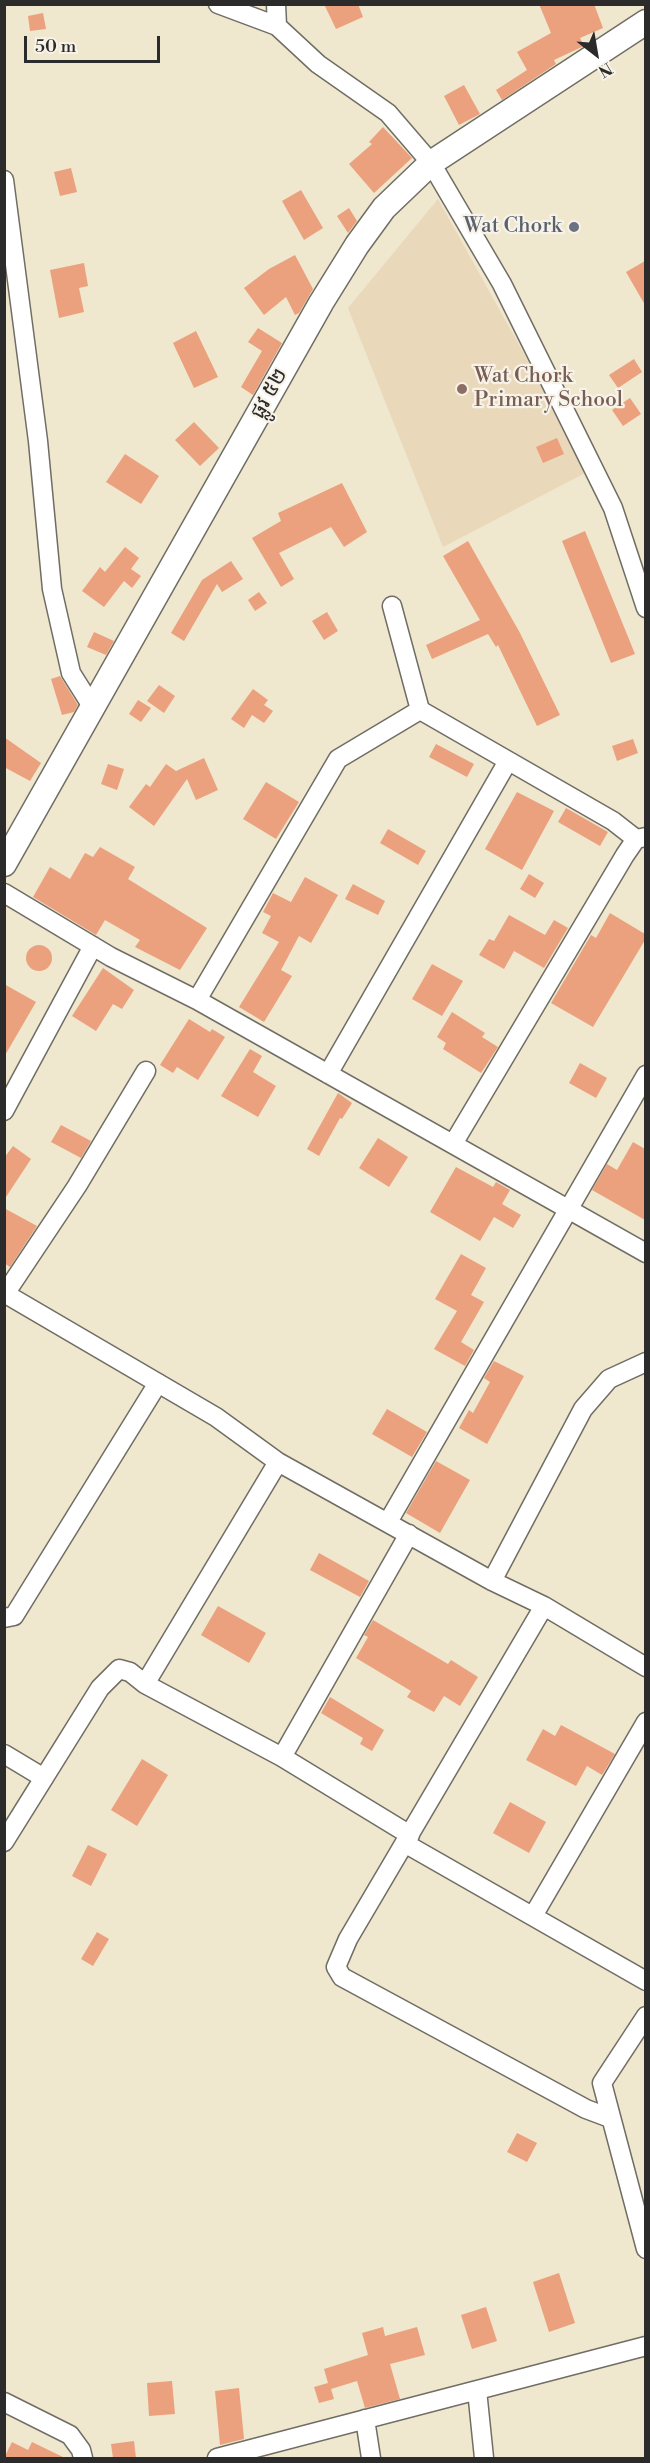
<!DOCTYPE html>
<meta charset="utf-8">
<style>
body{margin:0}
#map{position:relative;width:650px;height:2463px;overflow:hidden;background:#efe7ce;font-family:"Libre Bodoni",serif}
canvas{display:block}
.frame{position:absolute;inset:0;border:6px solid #2b2b2b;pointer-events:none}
.north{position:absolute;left:566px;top:24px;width:60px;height:60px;-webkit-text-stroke:4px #f7f3e8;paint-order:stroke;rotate:149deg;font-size:16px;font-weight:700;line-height:24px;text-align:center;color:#2b2b2b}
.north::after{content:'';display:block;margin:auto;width:21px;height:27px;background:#2b2b2b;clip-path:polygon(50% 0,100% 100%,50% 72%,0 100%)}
.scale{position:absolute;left:24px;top:36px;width:136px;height:27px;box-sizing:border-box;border:3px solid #2b2b2b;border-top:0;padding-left:8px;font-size:18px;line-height:21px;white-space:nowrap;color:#2b2b2b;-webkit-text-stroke:4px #f7f3e8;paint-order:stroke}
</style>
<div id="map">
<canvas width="650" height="2463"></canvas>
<div class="frame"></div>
<div class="north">N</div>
<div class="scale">50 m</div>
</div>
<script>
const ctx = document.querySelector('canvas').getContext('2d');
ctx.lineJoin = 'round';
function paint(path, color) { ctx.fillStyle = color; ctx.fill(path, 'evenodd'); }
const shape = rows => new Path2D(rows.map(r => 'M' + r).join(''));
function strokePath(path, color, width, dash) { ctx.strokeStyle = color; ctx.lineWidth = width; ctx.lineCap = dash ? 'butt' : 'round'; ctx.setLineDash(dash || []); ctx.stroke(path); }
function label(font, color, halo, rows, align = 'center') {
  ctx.font = font + ' "Libre Bodoni","Noto Sans Khmer",serif'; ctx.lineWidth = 4.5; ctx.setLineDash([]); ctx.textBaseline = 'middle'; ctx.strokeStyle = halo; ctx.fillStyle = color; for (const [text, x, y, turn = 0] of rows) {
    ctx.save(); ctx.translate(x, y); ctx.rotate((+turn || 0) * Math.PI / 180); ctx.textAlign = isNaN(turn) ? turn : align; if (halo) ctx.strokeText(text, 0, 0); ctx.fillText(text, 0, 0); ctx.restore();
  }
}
paint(shape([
 [438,199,589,471,443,547,348,308]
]), '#ead8ba');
paint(shape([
 [324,4,358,4,363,17,336,29],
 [539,4,594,4,603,28,580,38,584,46,554,60,556,64,502,100,496,90,527,70,517,52,551,33],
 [43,13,46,29,30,31,28,16],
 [464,85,480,114,459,125,444,96],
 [383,127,412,158,374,193,349,164,372,144,369,142],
 [71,168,77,192,60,196,54,172],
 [301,190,323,228,304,240,282,201],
 [349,208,357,221,348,233,337,216],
 [295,255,313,289,299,313,295,315,286,297,264,315,244,288,269,269],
 [645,261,645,305,626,272],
 [84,263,88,286,79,288,84,312,59,318,50,270],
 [258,328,282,343,253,395,241,387,262,351,248,342],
 [196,331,218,377,194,388,173,343],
 [634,359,642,372,618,388,609,375],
 [630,398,641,414,623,426,612,410],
 [194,422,219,448,200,466,175,440],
 [557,438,564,454,543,463,536,447],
 [125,454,159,476,141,504,106,482],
 [342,483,367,532,344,547,331,527,279,553,294,579,281,587,252,538,281,521,278,513],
 [585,531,635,654,611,663,562,541],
 [468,541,520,633,560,715,537,726,498,645,496,647,488,634,432,659,426,645,480,620,443,556],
 [125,547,139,558,131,569,141,576,132,588,124,581,104,607,82,591,100,567,105,572],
 [231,561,243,579,222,592,217,584,184,641,171,633,202,580],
 [259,592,267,603,255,611,248,600],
 [327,612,338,631,324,640,312,621],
 [94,632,114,641,106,655,87,647],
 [60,676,78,705,74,712,62,715,51,679],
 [159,685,175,696,164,713,147,701],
 [253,689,268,700,264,705,273,711,264,723,252,715,244,728,231,719],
 [138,700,151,708,141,722,129,714],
 [4,737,41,763,30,781,4,767],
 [633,739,638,753,617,761,612,746],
 [436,744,474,764,467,777,429,757],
 [204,758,218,790,196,800,187,779,154,826,129,807,146,784,150,787,166,764,176,771],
 [108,764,124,769,117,790,101,784],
 [266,782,299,802,276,839,243,819],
 [517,792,554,811,522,870,485,849],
 [566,808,608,832,600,846,558,822],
 [388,829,426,851,418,865,380,843],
 [100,847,135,867,128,879,207,928,180,970,135,947,140,940,105,920,96,935,33,897,50,867,70,879,85,853,93,857],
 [529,874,544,883,535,898,520,889],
 [305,877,338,895,311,943,299,936,281,970,292,976,264,1022,239,1007,279,942,262,933,271,916,263,912,273,893,291,902],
 [353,884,385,901,378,915,345,899],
 [610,913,645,934,645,940,593,1027,551,1003,591,935,596,938],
 [509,915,545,935,554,920,568,928,544,968,514,951,504,969,479,955,489,939,494,941],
 '26 958a13 13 0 1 1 26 0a13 13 0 1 1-26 0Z',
 [432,964,463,981,442,1016,412,999],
 [103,968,134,990,122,1009,113,1004,96,1031,72,1016],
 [4,984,36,1002,4,1057],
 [452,1012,485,1033,482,1037,498,1047,481,1073,443,1049,446,1043,437,1037],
 [189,1019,210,1032,212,1029,225,1037,198,1080,177,1067,173,1073,160,1065],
 [250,1049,262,1056,253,1072,276,1086,258,1117,221,1096],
 [580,1063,607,1078,596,1098,569,1083],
 [338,1093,352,1103,342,1119,340,1118,319,1156,307,1149],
 [61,1125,91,1141,81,1158,51,1142],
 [378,1138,408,1157,389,1187,359,1168],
 [633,1142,645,1149,645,1220,592,1190,607,1164,617,1170],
 [13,1146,31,1159,4,1200,4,1158],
 [456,1167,493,1187,496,1182,510,1190,502,1204,521,1215,513,1228,494,1217,480,1241,430,1212],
 [4,1208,37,1226,10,1267,4,1263],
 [461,1254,486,1268,471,1295,484,1302,461,1342,474,1350,465,1366,434,1349,457,1311,435,1299],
 [494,1361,524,1376,487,1444,459,1428,469,1410,473,1413,490,1382,484,1378],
 [387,1409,427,1432,412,1457,372,1434],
 [436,1461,470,1480,440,1533,406,1513],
 [319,1553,369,1581,360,1597,310,1570],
 [218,1606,266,1633,249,1663,201,1635],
 [373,1620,448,1664,451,1660,478,1677,460,1706,444,1696,434,1712,407,1697,411,1691,356,1658,368,1637,364,1635],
 [330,1697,384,1730,372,1751,360,1744,363,1738,321,1713],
 [561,1725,615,1754,602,1775,587,1766,576,1786,526,1760,543,1729,555,1736],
 [142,1759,168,1775,137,1826,111,1810],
 [510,1802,546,1822,529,1853,493,1833],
 [88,1845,107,1854,91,1886,72,1876],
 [97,1932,109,1939,93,1966,81,1959],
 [517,2133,537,2143,527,2162,507,2152],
 [559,2273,575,2323,549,2332,533,2282],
 [486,2307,497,2341,472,2349,461,2315],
 [383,2327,385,2336,417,2327,425,2355,390,2364,400,2399,365,2408,357,2381,331,2389,334,2399,319,2403,314,2387,328,2383,324,2369,368,2355,362,2333],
 [172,2381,175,2414,149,2416,147,2383],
 [239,2388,244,2439,220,2445,215,2391],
 [134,2441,136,2458,113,2458,111,2444],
 [12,2442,28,2450,32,2442,65,2458,4,2458]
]), '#eba17d');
const minor = shape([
 [218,4,277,26,318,64,388,113,431,163,502,284,613,508,646,608],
 [276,4,277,26],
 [4,180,38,441,52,589,71,673,93,708],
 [392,606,420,710],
 [420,710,613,821,636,839],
 [4,893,111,957,197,1000,646,1253],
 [197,1000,338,759,420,710],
 [328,1074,508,761],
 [4,1111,93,946],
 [453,1144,625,855,636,839,646,837],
 [4,1293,216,1417,278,1462,492,1581,544,1606,646,1667],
 [5,1294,77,1186,146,1071],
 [388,1522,646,1075],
 [492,1581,583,1409,609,1379,646,1362],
 [544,1606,348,1939,336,1967,342,1977,586,2109,610,2118],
 [4,1618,14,1616,158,1383],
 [145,1684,278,1462],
 [4,1754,44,1778],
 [282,1757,409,1534],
 [4,1842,100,1688,119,1669,130,1672,145,1684,282,1757,410,1835],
 [406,1844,646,1981],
 [533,1916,646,1722],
 [646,2016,602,2083,646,2249],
 [477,2390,484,2458],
 [4,2402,70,2435,81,2450,83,2458],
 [365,2419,371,2458],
 [217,2458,646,2346]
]);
const tertiary = shape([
 [4,864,321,303,357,245,384,208,431,163,646,22]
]);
strokePath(minor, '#706d64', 21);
strokePath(tertiary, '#706d64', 27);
strokePath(minor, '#fff', 18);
strokePath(tertiary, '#fff', 24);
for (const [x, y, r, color] of [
 [574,227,6,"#6b7280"],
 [462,389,6,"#8d6e63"]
]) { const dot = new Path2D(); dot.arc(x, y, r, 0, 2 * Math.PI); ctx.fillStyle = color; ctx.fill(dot); strokePath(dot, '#f7f3e8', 2); }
label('21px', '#5b616d', '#f7f3e8', [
 ["Wat Chork",562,227]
], 'right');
label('21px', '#785e54', '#f7f3e8', [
 ["Wat Chork",474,377],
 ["Primary School",474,401]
], 'left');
label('21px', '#2b2b2b', '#f7f3e8', [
 ["ផ្លូវ ៥២",270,394,-61]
]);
</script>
